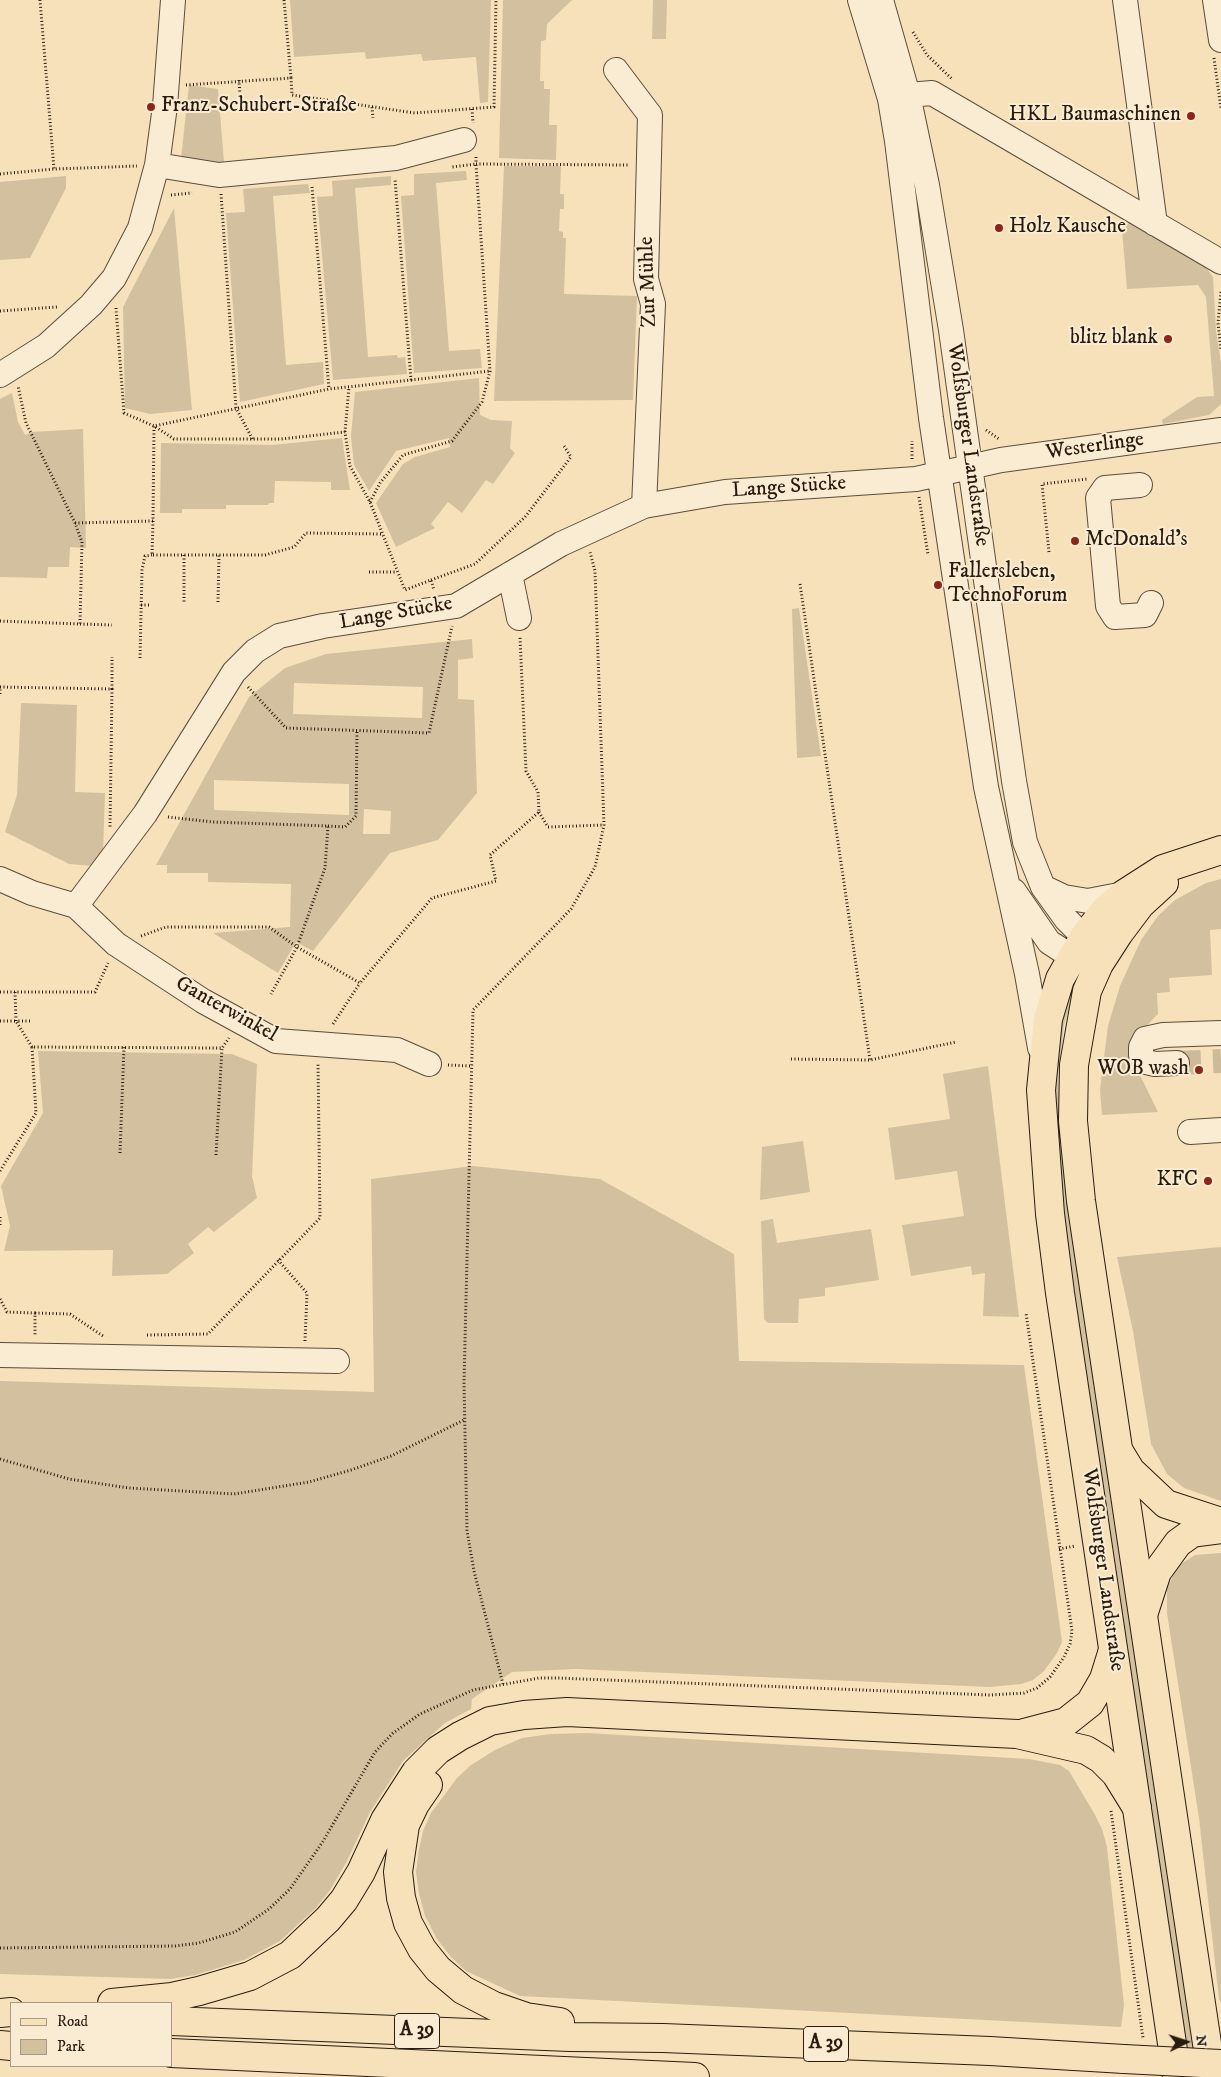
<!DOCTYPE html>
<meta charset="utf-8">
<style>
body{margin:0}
#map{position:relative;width:1221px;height:2077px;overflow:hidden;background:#f6e1bb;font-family:"IM FELL DW Pica",serif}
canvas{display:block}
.legend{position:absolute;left:10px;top:2002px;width:162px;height:65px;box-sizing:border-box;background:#f9ecd3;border:1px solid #a69985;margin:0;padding:6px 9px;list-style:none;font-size:15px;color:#291c0f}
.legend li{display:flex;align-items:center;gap:10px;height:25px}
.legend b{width:25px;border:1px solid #a69985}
.north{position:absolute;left:1161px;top:2017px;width:50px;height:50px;-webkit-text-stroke:4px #f9ecd3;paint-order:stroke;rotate:86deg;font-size:14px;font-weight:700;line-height:20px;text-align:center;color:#291c0f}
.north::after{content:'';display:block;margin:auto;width:18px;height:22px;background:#291c0f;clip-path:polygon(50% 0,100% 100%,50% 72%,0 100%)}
</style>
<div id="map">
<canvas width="1221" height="2077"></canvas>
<ul class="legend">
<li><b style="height:6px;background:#f6e1bb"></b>Road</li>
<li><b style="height:14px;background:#d3c09e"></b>Park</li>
</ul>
<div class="north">N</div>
</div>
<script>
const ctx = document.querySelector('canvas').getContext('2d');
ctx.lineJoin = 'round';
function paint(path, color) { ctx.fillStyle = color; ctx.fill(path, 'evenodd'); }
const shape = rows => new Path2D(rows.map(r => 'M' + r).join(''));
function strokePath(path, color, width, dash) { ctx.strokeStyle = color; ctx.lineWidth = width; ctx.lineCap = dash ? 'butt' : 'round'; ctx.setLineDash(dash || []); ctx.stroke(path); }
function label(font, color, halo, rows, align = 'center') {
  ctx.font = font + ' "IM FELL DW Pica",serif'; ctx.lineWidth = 4; ctx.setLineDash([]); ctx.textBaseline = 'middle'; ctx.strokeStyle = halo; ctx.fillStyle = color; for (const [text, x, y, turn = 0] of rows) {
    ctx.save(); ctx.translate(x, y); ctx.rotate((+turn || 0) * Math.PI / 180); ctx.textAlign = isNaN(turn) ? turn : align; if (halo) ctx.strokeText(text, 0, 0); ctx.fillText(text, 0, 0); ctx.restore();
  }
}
paint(shape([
 [290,0,491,0,488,102,480,103,476,57,423,61,421,54,366,59,365,52,294,57],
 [503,0,572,0,547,24,546,40,541,41,540,81,544,81,544,89,550,89,549,125,557,125,556,160,499,158],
 [653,0,667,0,666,39,652,39],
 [189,85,218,89,224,162,200,165,181,159],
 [504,166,561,166,560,194,564,194,564,209,560,209,559,231,563,232,563,238,566,238,564,294,637,296,633,400,494,401],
 [466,171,467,180,436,183,449,351,480,349,482,368,414,373,401,196,414,195,414,174],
 [66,176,66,188,30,258,0,260,0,182],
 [391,176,391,185,355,188,368,357,397,355,398,358,405,357,407,374,333,380,317,197,333,196,332,181],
 [308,184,310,193,273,196,286,365,323,362,324,384,240,402,226,213,245,212,243,189],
 [174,208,192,410,150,414,125,408,123,307],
 [1130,221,1205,266,1213,277,1216,331,1221,363,1221,404,1209,415,1163,424,1162,420,1197,397,1214,396,1206,297,1198,285,1127,289,1122,230],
 [479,378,480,415,491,420,512,421,510,448,515,453,493,484,486,480,462,513,448,502,431,524,435,528,396,547,376,503,403,464,415,457,450,447,449,438,396,451,369,491,354,465,351,436,355,392],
 [12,393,18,422,25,435,32,432,83,429,86,548,70,547,69,567,48,567,47,578,0,577,0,399],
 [342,438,350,490,331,490,331,482,275,481,274,503,269,503,268,505,226,505,226,509,182,509,182,513,160,513,161,443,272,445],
 [799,608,821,756,797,758,792,609],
 [472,639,473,658,458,660,458,699,474,700,477,793,438,840,390,853,313,951,296,942,278,973,213,933,290,927,291,884,208,882,208,873,167,873,167,865,156,865,249,697,285,668,326,654],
 [294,683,423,687,422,718,293,714],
 [214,780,349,784,349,815,214,810],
 [364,809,391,811,390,834,363,834],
 [21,703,77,705,75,792,105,793,103,854,93,866,69,864,5,832,17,795],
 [1221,879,1221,929,1210,930,1212,975,1169,978,1170,992,1157,993,1158,1014,1134,1039,1137,1069,1158,1112,1102,1115,1100,1090,1108,1026,1120,986,1141,940,1158,916,1175,900,1206,883],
 [1069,990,1074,992,1064,1025,1058,1075,1061,1147,1070,1229,1079,1258,1202,2077,1188,2077,1065,1229,1054,1107,1055,1048],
 [38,1051,232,1054,257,1064,252,1176,257,1198,214,1232,208,1227,188,1244,194,1253,167,1274,112,1276,113,1250,4,1251,10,1226,1,1186,43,1113],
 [988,1066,1019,1317,983,1316,985,1273,972,1275,971,1266,911,1276,902,1225,964,1216,957,1171,895,1180,888,1128,950,1119,943,1074],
 [803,1141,810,1192,760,1200,762,1147],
 [473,1166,600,1179,734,1254,739,1361,1024,1365,1062,1642,1057,1653,1044,1671,1033,1680,1021,1684,990,1687,576,1669,512,1672,472,1699,471,1709,445,1723,403,1761,370,1812,346,1863,330,1890,316,1908,280,1941,244,1960,195,1975,171,1979,0,1974,0,1381,374,1392,371,1179],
 [773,1219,777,1243,871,1229,879,1280,825,1288,825,1296,799,1299,798,1323,768,1323,764,1319,761,1221],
 [1221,1247,1221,1501,1184,1488,1167,1474,1151,1444,1133,1331,1117,1257],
 [1221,1553,1221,2003,1219,1999,1199,1818,1167,1613,1167,1588,1178,1566,1195,1555],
 [587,1733,1029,1759,1060,1765,1069,1771,1094,1813,1102,1829,1107,1847,1124,2005,1121,2027,520,1996,466,1971,451,1957,437,1939,425,1916,419,1894,416,1872,419,1849,423,1831,431,1813,457,1778,471,1765,495,1750,522,1738,551,1734]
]), '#d3c09e');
strokePath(shape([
 [1177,1063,1221,1061]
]), '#cdba99', 24, [24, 12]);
const minor = shape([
 [860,0,890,99,897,141,931,418,986,787,1027,974,1040,1048],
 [881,0,908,95,927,185,951,330,1014,781,1025,842,1043,887,1066,919,1084,937,1092,952],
 [1125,0,1155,224],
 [1215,0,1221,40],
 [616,70,650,115,646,279,653,304,644,506],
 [908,95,932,93,1221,262],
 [157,165,219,175,396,158,464,140],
 [0,375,46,346,91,305,114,278,140,228,157,165,165,106,173,0],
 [1140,485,1105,488,1098,498,1108,606,1115,617,1145,615,1151,603],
 [510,574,519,618],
 [0,879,32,893,76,906,145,814,234,672,255,651,279,636,323,626,456,606,561,544,644,506,725,492,916,479,1001,460,1221,430],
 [1043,887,1064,897,1088,901,1124,894],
 [1014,891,1049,942,1072,957,1089,962],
 [76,906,116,944,203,1001,276,1041,397,1050,429,1064],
 [1177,1063,1155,1064,1146,1062,1141,1056,1141,1047,1145,1039,1163,1035,1221,1033],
 [1190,1132,1221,1130],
 [0,1355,337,1361]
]);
const major = shape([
 [1164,883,1140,905,1119,933,1099,964,1087,991,1074,1065,1073,1121,1081,1201,1212,2077],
 [1177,2077,1060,1293,1050,1214,1041,1090,1048,1019,1060,979,1084,937,1106,909,1124,894,1163,869,1221,850]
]);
const highway = shape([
 [1120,1453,1131,1471,1166,1504,1221,1522],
 [1144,1612,1157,1572,1178,1543,1192,1533,1221,1529],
 [1024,1733,1066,1722,1090,1703,1104,1679,1113,1650],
 [428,1785,415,1804,405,1825,398,1872,401,1898,408,1923,422,1949,438,1969,463,1990,494,2006,526,2017,560,2022],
 [112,2003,172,1997,199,1991,250,1976,290,1955,328,1919,344,1900,361,1872,385,1820,416,1772,438,1750,460,1736,490,1721,524,1715,567,1712,1017,1734,1086,1750,1101,1759,1116,1774,1137,1808],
 [0,2013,11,2012],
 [171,2021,570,2037,663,2038,990,2051,1124,2059],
 [0,2045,11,2046],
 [171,2053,695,2077]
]);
strokePath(minor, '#5c4d3a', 26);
strokePath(major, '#291c0f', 30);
strokePath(highway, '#291c0f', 30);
strokePath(shape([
 [40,0,54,169],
 [284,0,291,78],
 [913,32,927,55,952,79],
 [1214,58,1221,109],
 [239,80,240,96],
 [186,85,291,78,292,95,415,113,494,107,496,0],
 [322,99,323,111],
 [372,107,373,118],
 [472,109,473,123],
 [476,157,476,164,628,165],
 [0,174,54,169,137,166],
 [312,187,329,389],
 [221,194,236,408,253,440],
 [171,195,192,193],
 [1221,292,1218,323,1221,350],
 [116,308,124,413,154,426,174,439,281,439,345,432,350,466,370,502,405,590,431,580,434,590],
 [0,311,57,307],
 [411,380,490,371],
 [986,430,999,439],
 [345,432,349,387],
 [912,459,912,441],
 [919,497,928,555],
 [370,502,380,483,403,455,452,441,482,402,490,371,476,164,452,167],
 [153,521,152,555,265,555,294,547,306,533,382,534],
 [75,523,153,521,154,426,329,389,411,380,395,179],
 [1049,552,1042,484,1087,479],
 [184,555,184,603],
 [369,572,397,572],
 [431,580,475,564,525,517,571,457,564,446],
 [800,584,870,1060],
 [218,602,219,555],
 [141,605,149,605],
 [0,621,80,624,82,542,75,523,26,423,18,386],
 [80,624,112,625],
 [140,658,142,570,145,556,152,555],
 [0,687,112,689,110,827],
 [248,687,286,728,429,733,452,626],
 [112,689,112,657],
 [0,694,0,687],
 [539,812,548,827,604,825],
 [168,817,213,822,328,826,325,868,297,947,271,994],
 [328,826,345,827,356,816,357,730],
 [141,936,166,927,269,927,297,947,360,983,432,898,496,881,490,855,539,812,538,792,526,771,520,637],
 [0,992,95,992,108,963],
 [15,992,16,1021,31,1021],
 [0,1021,16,1021,32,1047],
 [333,1024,360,983],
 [791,1059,870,1060,956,1042],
 [448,1065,470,1066],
 [120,1153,124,1047],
 [216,1155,222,1048],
 [0,1171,36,1113,32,1047,222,1048,229,1038],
 [0,1217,0,1227],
 [278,1260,307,1293,305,1341],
 [0,1299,7,1312,35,1313,35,1335],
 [35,1313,70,1314,103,1336],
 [147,1335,208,1334,320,1218,318,1063],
 [0,1459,69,1479,129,1488,234,1494,309,1482,351,1470,391,1456,464,1420],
 [1059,1549,1075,1546],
 [503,1684,474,1571,467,1531,464,1383,473,1010,571,909,595,867,604,825,595,571,590,552],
 [1111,1811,1143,2038],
 [0,1948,175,1946,199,1943,235,1932,269,1909,290,1889,322,1843,375,1752,393,1733,420,1714,473,1690,539,1678,557,1678,990,1695,1024,1693,1037,1688,1050,1677,1064,1657,1070,1644,1072,1631,1026,1313]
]), '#291c0f', 3, [1, 2.5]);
strokePath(minor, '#f9ecd3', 24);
strokePath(major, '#f6e1bb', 28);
strokePath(highway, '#f6e1bb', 28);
const highwayBridge = shape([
 [1124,2059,1221,2064]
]);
strokePath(highwayBridge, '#291c0f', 30, []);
strokePath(highwayBridge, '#f6e1bb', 28);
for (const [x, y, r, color] of [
 [151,107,5,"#8f2418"],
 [1191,116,5,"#8f2418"],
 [999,228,5,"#8f2418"],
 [1168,339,5,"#8f2418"],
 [1075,541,5,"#8f2418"],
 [938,585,5,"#8f2418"],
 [1199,1070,5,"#8f2418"],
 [1208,1181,5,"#8f2418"]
]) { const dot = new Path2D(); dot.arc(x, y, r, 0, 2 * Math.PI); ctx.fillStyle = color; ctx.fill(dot); strokePath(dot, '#f9ecd3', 2); }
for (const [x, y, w] of [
 [417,2031,45],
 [826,2044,45]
]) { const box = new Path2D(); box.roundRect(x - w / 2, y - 17.5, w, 35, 4); ctx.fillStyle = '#f9ecd3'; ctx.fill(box); strokePath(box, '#291c0f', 1); }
label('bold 20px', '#291c0f', null, [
 ["A 39",417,2031],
 ["A 39",826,2044]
]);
label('21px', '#291c0f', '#f9ecd3', [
 ["Franz-Schubert-Straße",161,107],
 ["HKL Baumaschinen",1181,116,"right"],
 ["Holz Kausche",1009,228],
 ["blitz blank",1158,339,"right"],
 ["McDonald's",1085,541],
 ["Fallersleben,",948,573],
 ["TechnoForum",948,597],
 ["WOB wash",1189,1070,"right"],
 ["KFC",1198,1181,"right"]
], 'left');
label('21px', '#291c0f', '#f9ecd3', [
 ["Zur Mühle",649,282,-92],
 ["Wolfsburger Landstraße",967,445,82],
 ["Westerlinge",1095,447,-8],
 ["Lange Stücke",789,488,-4],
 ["Lange Stücke",396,614,-10],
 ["Ganterwinkel",226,1010,29],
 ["Wolfsburger Landstraße",1102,1570,82]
]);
</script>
